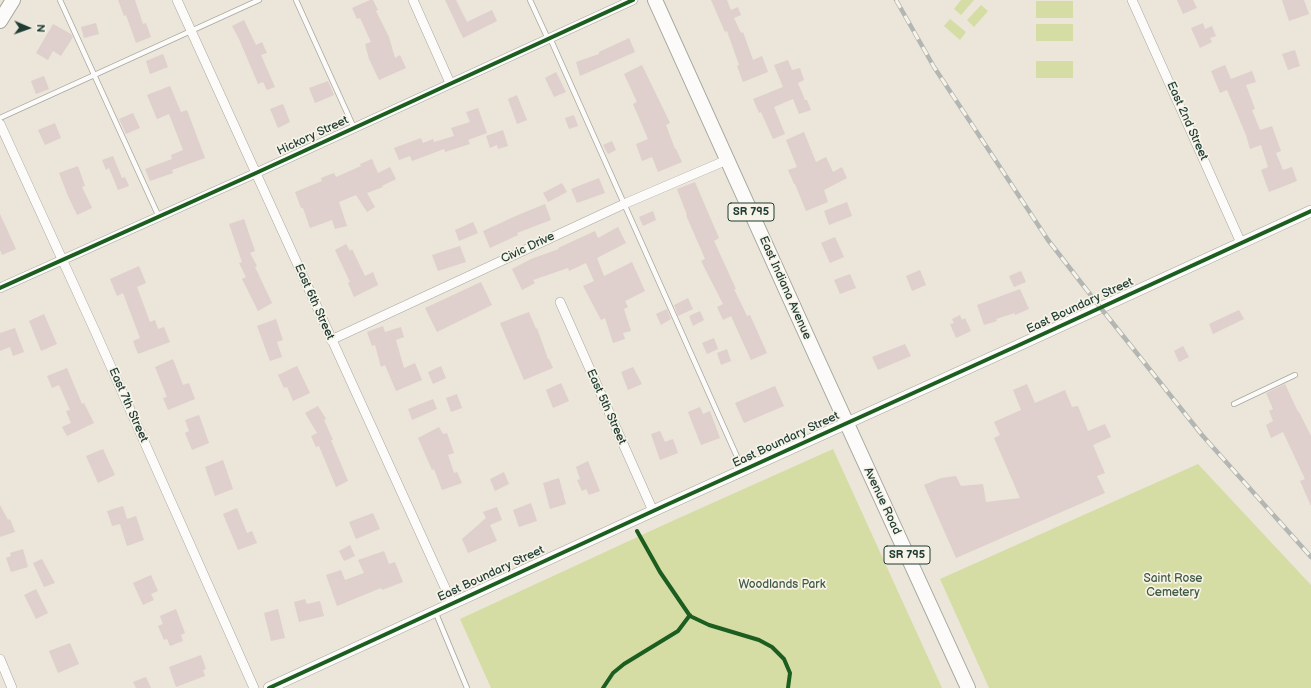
<!DOCTYPE html>
<style>
body{margin:0}
#map{position:relative;width:1311px;height:688px;overflow:hidden;background:#ebe6d9;font-family:"Balsamiq Sans",sans-serif}
canvas{display:block}
.north{position:absolute;left:8px;top:8px;width:40px;height:40px;-webkit-text-stroke:3px #f7f3e8;paint-order:stroke;rotate:92deg;font-size:11px;font-weight:700;line-height:16px;text-align:center;color:#1f3d34}
.north::after{content:'';display:block;margin:auto;width:14px;height:18px;background:#1f3d34;clip-path:polygon(50% 0,100% 100%,50% 72%,0 100%)}
</style>
<div id="map">
<canvas width="1311" height="688"></canvas>
<div class="north">N</div>
</div>
<script>
const ctx = document.querySelector('canvas').getContext('2d');
ctx.lineJoin = 'round';
function paint(path, color) { ctx.fillStyle = color; ctx.fill(path, 'evenodd'); }
const shape = rows => new Path2D(rows.map(r => 'M' + r).join(''));
function strokePath(path, color, width, dash) { ctx.strokeStyle = color; ctx.lineWidth = width; ctx.lineCap = dash ? 'butt' : 'round'; ctx.setLineDash(dash || []); ctx.stroke(path); }
function label(font, color, halo, rows, align = 'center') {
  ctx.font = font + ' "Balsamiq Sans",sans-serif'; ctx.lineWidth = 3.5; ctx.setLineDash([]); ctx.textBaseline = 'middle'; ctx.strokeStyle = halo; ctx.fillStyle = color; for (const [text, x, y, turn = 0] of rows) {
    ctx.save(); ctx.translate(x, y); ctx.rotate((+turn || 0) * Math.PI / 180); ctx.textAlign = isNaN(turn) ? turn : align; if (halo) ctx.strokeText(text, 0, 0); ctx.fillText(text, 0, 0); ctx.restore();
  }
}
paint(shape([
 [961,0,974,0,961,15,954,9],
 [1036,1,1073,1,1073,18,1036,18],
 [981,5,988,11,974,27,967,20],
 [950,19,966,32,960,40,944,26],
 [1036,24,1073,24,1073,41,1036,41],
 [1036,61,1073,61,1073,78,1036,78],
 [833,449,942,688,491,688,460,619,670,522],
 [1198,464,1311,585,1311,688,989,688,940,579]
]), '#d5dda4');
paint(shape([
 [118,0,135,0,143,24,146,23,151,37,136,43,126,15,124,16],
 [370,0,373,0,378,10,376,11,389,37,395,58,400,55,406,68,379,80,369,59,365,44,371,42,360,18,357,19,352,8],
 [445,0,456,0,467,22,492,10,497,21,463,38],
 [711,0,727,0,731,10,738,7,741,15,734,18,741,33,743,32,753,60,762,56,768,72,743,82,737,66,739,65,727,31,725,32],
 [1177,0,1193,0,1197,8,1183,14],
 [1282,0,1304,0,1309,14,1289,21],
 [244,20,256,45,262,42,267,53,261,55,275,87,267,90,263,82,258,84,239,39,232,26],
 [96,23,99,34,84,38,81,27],
 [1203,23,1205,29,1212,26,1216,36,1210,38,1212,42,1200,48,1191,28],
 [53,24,71,34,73,37,61,56,53,51,48,60,36,53],
 [629,38,635,52,580,76,576,62,599,54,599,52],
 [1295,50,1300,66,1288,70,1282,54],
 [163,54,168,67,150,74,146,61],
 [788,60,792,70,800,68,804,80,798,83,805,100,807,100,811,110,799,114,793,99,774,107,785,134,773,139,761,112,759,113,753,99,783,87,774,65],
 [642,65,670,123,666,125,675,149,676,149,682,162,658,172,652,157,642,161,636,144,648,139,633,104,637,102,624,74],
 [1225,65,1231,79,1252,71,1256,82,1246,85,1255,109,1252,110,1260,130,1272,126,1281,151,1276,153,1283,170,1292,167,1297,181,1269,192,1261,170,1268,167,1261,145,1250,149,1246,135,1227,90,1220,93,1211,71],
 [556,72,566,92,554,97,545,78],
 [44,76,49,89,36,94,31,81],
 [328,81,334,95,315,103,309,88],
 [170,86,181,112,187,110,205,158,172,170,173,173,150,181,145,169,172,159,171,155,183,150,169,114,157,119,147,95],
 [517,95,527,120,517,124,508,99],
 [283,104,290,122,278,128,270,109],
 [478,108,487,133,468,140,470,144,445,152,444,149,412,161,410,156,399,160,394,148,421,138,423,143,433,139,434,142,454,136,451,128,470,122,466,112],
 [133,113,140,128,126,134,119,119],
 [574,115,578,126,569,129,565,118],
 [55,123,61,138,45,145,38,130],
 [503,130,508,146,498,149,497,145,490,148,486,136],
 [804,132,816,162,826,157,833,172,842,167,847,178,824,190,828,202,806,211,795,184,794,184,788,170,797,167,786,140],
 [612,141,616,150,608,154,603,145],
 [113,156,122,178,125,177,129,186,118,190,109,168,106,170,102,160],
 [372,159,378,173,390,167,396,179,382,186,383,187,367,193,375,207,367,212,356,195,339,202,347,226,335,229,332,220,310,228,303,208,301,208,295,192,322,181,321,178,334,173,336,177,361,166,360,164],
 [78,166,85,186,82,187,92,208,77,215,68,196,59,173],
 [599,178,605,193,577,203,571,189],
 [695,182,719,238,714,241,736,289,734,289,747,316,750,315,767,353,751,360,731,316,723,320,717,307,723,304,701,261,705,259,686,215,687,215,677,189],
 [562,183,567,192,548,202,543,193],
 [847,202,852,216,829,225,824,211],
 [545,204,551,220,517,233,518,235,490,248,483,231,518,215],
 [653,211,656,220,643,226,639,217],
 [0,214,16,249,2,255,0,250],
 [244,219,255,251,250,253,257,266,255,267,272,303,258,311,242,279,246,277,239,263,242,262,229,224],
 [473,222,478,233,459,241,455,230],
 [618,227,626,243,597,258,604,276,632,262,645,291,625,301,628,307,624,309,631,331,623,333,625,339,613,343,605,318,601,320,583,286,594,281,586,263,569,271,568,268,533,280,535,283,522,290,512,269,531,259,559,249,558,248,595,231,598,238],
 [835,237,844,257,830,263,821,243],
 [346,244,350,251,352,249,365,276,373,272,378,285,354,297,348,283,350,282,335,250],
 [460,246,466,262,438,271,432,255],
 [139,266,146,283,137,287,150,322,155,320,158,329,164,327,170,342,138,354,133,341,140,338,123,293,117,296,110,279],
 [920,270,926,285,912,291,906,276],
 [1021,271,1026,282,1014,287,1009,276],
 [850,274,856,288,840,294,834,280],
 [481,282,492,305,437,332,425,308],
 [1020,289,1029,309,1015,315,1015,313,996,319,997,321,984,325,977,305],
 [688,298,693,309,678,316,674,305],
 [667,309,671,319,661,325,656,314],
 [1239,310,1244,319,1213,334,1209,324],
 [700,311,704,320,693,326,689,316],
 [529,312,536,329,537,328,548,359,549,359,553,368,524,380,500,323],
 [44,314,57,344,41,351,29,321],
 [960,315,962,320,965,318,971,331,956,338,950,324,954,323,952,319],
 [276,319,283,340,277,342,282,357,270,361,257,326],
 [383,326,385,332,401,327,404,337,396,340,404,368,415,363,422,380,396,391,385,365,381,367,375,345,372,346,367,332],
 [15,328,24,352,13,356,10,347,0,351,0,333],
 [714,338,718,349,707,354,702,343],
 [905,344,911,356,878,370,872,357],
 [1183,346,1189,357,1179,362,1174,351],
 [727,349,731,361,721,365,717,353],
 [173,359,183,385,189,383,195,399,168,410,163,398,167,397,155,367],
 [297,366,310,393,293,401,287,387,284,388,278,375],
 [441,366,446,378,433,384,428,372],
 [633,367,642,384,628,390,621,372],
 [67,368,82,404,84,403,94,423,67,436,62,427,71,423,66,411,70,410,59,385,52,388,47,376],
 [561,383,569,401,553,408,546,390],
 [1027,384,1035,403,1065,390,1072,407,1078,406,1088,431,1105,424,1111,437,1093,445,1105,473,1097,476,1105,493,956,558,924,485,941,478,956,476,961,486,983,484,986,502,1020,498,994,438,1000,435,994,422,1021,410,1013,390],
 [1285,384,1298,412,1299,412,1311,436,1311,506,1300,481,1305,479,1283,432,1271,438,1266,425,1273,421,1269,411,1273,409,1266,393],
 [775,386,784,406,744,423,735,403],
 [457,394,462,408,451,412,446,398],
 [433,399,437,409,412,420,408,409],
 [318,406,326,419,324,420,333,440,331,440,348,481,336,487,319,446,316,447,311,436,317,433,305,413],
 [700,407,703,414,710,411,720,438,701,445,688,412],
 [199,415,209,443,192,450,185,433,189,431,185,420],
 [439,427,443,434,447,433,454,453,448,455,454,473,457,472,462,483,442,490,434,469,432,470,418,438],
 [660,431,665,442,673,439,678,453,660,460,651,434],
 [103,449,115,475,98,483,86,456],
 [223,460,233,489,215,496,205,467],
 [588,461,600,491,589,495,586,489,582,491,577,480,580,479,576,467],
 [504,472,509,484,495,491,490,479],
 [559,478,566,504,550,509,543,483],
 [531,503,537,521,519,527,513,510],
 [0,505,8,520,10,519,15,532,0,537],
 [123,506,127,519,136,516,144,540,127,546,120,524,112,526,107,511],
 [497,507,502,520,490,525,497,541,468,553,462,539,486,518,483,512],
 [237,508,247,533,252,531,257,543,238,550,223,514],
 [373,513,380,529,356,539,349,522],
 [350,545,355,556,344,561,339,551],
 [23,549,28,567,11,572,6,558,11,556,10,553],
 [384,551,389,564,395,562,403,582,382,590,381,588,337,606,326,575,341,570,345,580,364,573,358,560],
 [42,559,55,583,44,587,33,563],
 [151,575,158,591,151,594,154,600,143,605,133,583],
 [36,589,48,613,36,619,24,595],
 [305,599,307,604,320,601,324,616,299,622,294,602],
 [176,609,185,633,181,635,183,641,170,646,167,639,164,640,158,626,163,624,160,616],
 [278,609,285,638,271,641,264,613],
 [70,643,79,664,58,673,49,651],
 [201,655,206,669,203,670,205,676,176,687,169,667],
 [146,677,151,688,136,688,133,682]
]), '#dfcfcd');
const service = shape([
 [60,0,159,217],
 [296,0,354,128],
 [530,0,548,39],
 [550,38,743,470],
 [0,118,259,0],
 [1234,404,1295,375],
 [435,611,467,688]
]);
const minor = shape([
 [177,0,452,603],
 [413,0,450,83],
 [1132,0,1241,243],
 [0,124,95,331,254,688],
 [0,288,256,173,633,0],
 [560,302,653,511],
 [331,340,624,204,727,160],
 [0,659,12,688]
]);
const tertiary = shape([
 [269,688,664,506,1017,346,1311,211]
]);
const primary = shape([
 [655,0,815,354,968,688],
 [0,21,13,0]
]);
strokePath(service, '#a6a79f', 6);
strokePath(minor, '#a6a79f', 10);
strokePath(tertiary, '#a6a79f', 12);
strokePath(primary, '#a6a79f', 16);
strokePath(service, '#fcfbf9', 4.5);
strokePath(minor, '#fcfbf9', 9);
strokePath(tertiary, '#fcfbf9', 11);
strokePath(primary, '#fcfbf9', 14);
const rail = shape([
 [896,0,934,67,1048,240,1100,307,1202,435,1311,557]
]);
strokePath(rail, '#b3b6b3', 4.5);
strokePath(rail, '#f7f3e8', 3, [9]);
strokePath(shape([
 [0,288,256,173,633,0],
 [637,531,660,572,690,616,709,625,759,640,772,647,784,659,790,673,788,688],
 [269,688,664,506,1017,346,1311,211],
 [603,688,613,673,624,664,678,631,690,615]
]), '#1b5e20', 4);
for (const [x, y, w] of [
 [751,212,46],
 [907,555,46]
]) { const box = new Path2D(); box.roundRect(x - w / 2, y - 9, w, 18, 3); ctx.fillStyle = '#f7f3e8'; ctx.fill(box); strokePath(box, '#1f3d34', 1); }
label('bold 11px', '#1f3d34', null, [
 ["SR 795",751,212],
 ["SR 795",907,555]
]);
label('12px', '#1f3d34', '#f7f3e8', [
 ["East 2nd Street",1187,121,66],
 ["Hickory Street",313,136,-25],
 ["Civic Drive",528,248,-25],
 ["East Indiana Avenue",785,288,66],
 ["East 6th Street",314,302,66],
 ["East Boundary Street",1080,306,-25],
 ["East 7th Street",128,405,66],
 ["East 5th Street",606,407,66],
 ["East Boundary Street",786,440,-25],
 ["Avenue Road",882,501,65],
 ["East Boundary Street",491,574,-25]
]);
label('12px', '#405b42', '#f7f3e8', [
 ["Saint Rose",1173,579],
 ["Cemetery",1173,593],
 ["Woodlands Park",782,585]
]);
</script>
